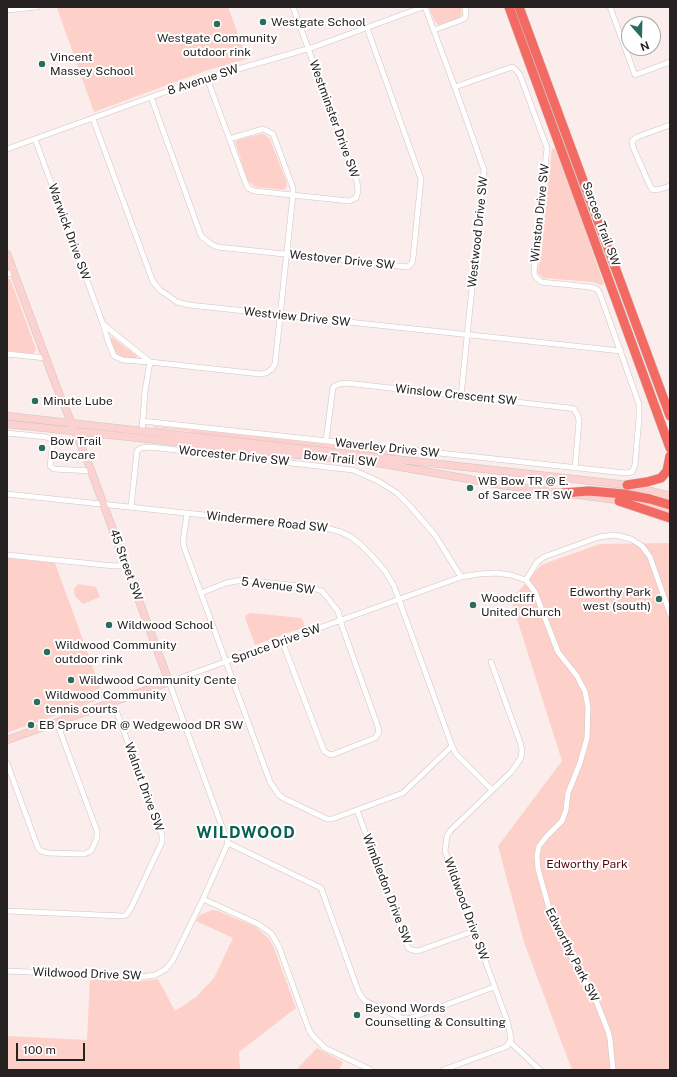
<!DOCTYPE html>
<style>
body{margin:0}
#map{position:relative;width:677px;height:1077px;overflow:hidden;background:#faedeb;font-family:"Public Sans",sans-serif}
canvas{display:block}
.frame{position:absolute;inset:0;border:8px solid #272222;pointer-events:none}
.north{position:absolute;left:621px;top:16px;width:40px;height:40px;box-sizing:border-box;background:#fff;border:1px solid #a9a7a7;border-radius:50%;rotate:160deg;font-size:11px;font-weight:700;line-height:16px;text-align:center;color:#272222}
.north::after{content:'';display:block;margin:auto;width:14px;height:18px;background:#2a6d5e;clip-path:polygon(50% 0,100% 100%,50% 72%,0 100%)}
.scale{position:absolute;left:16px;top:1043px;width:69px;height:18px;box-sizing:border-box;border:2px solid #272222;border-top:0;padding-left:5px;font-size:12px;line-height:14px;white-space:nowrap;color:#272222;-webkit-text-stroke:3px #fff;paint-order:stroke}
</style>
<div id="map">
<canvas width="677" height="1077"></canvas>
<div class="frame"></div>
<div class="north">N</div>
<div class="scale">100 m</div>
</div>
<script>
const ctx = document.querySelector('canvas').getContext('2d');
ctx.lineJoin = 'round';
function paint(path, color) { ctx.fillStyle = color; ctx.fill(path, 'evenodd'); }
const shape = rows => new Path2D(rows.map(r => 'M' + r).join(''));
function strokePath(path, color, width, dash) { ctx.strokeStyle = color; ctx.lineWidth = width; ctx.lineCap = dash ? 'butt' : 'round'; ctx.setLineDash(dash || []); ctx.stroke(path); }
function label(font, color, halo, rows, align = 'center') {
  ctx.font = font + ' "Public Sans",sans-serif'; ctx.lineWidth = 4; ctx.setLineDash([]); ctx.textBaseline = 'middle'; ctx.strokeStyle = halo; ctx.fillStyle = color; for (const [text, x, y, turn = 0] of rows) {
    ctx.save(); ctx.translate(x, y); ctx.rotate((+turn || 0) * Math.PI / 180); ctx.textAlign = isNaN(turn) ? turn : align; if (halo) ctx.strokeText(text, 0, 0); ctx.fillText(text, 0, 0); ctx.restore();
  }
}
paint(shape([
 [65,7,228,7,247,59,208,70,94,112,57,8],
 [429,7,461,7,462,14,459,18,439,25,435,22],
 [260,134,264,134,270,139,287,183,287,186,284,190,255,187,248,181,235,142,238,140],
 [556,148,604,284,601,285,593,282,543,278,538,273,552,149],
 [7,279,10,279,11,281,36,349,33,354,7,351],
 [112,337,137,356,137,359,124,358,116,353,110,340],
 [152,426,188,429,400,452,400,454,392,456,211,437,186,431,155,428],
 [670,543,670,1070,572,1070,524,942,498,846,562,761,511,600,541,565,600,544],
 [7,558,55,563,104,698,7,733],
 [78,584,96,587,100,597,83,604,75,596,74,589],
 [251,613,301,618,303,621,305,627,255,645,245,618,246,615],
 [212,910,218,911,256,927,269,939,274,948,296,1008,239,1052,240,1070,7,1070,7,1036,87,1040,90,979,142,981,158,979,175,1011,196,997,214,978,233,938,196,921,200,915],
 [317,1048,343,1062,339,1070,296,1070]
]), '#fed0ca');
const street = shape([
 [425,7,457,93,484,170,461,396],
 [610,7,635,75,670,62],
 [7,10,37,7],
 [434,30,464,19,466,15,465,7],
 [207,78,246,184,248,188,254,191,349,201,356,198,358,191,357,182,293,7],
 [151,97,200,233,202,237,211,244,217,247,408,267,412,263,413,258,421,179,367,28],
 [93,119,153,282,160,290,177,302,189,305,621,351],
 [670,125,637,137,632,141,633,147,650,186,653,190,661,189,670,186],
 [35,139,103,324,108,341,114,356,123,360,150,362,260,374,266,373,272,369,275,364,293,194,293,188,273,134,263,129,229,139],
 [7,149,190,83,314,47,423,7],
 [7,274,14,272],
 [104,325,150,362],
 [7,354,46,358],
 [142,421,625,473,632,472,635,465,639,418,639,404,600,294,597,289,590,287,541,282,535,276,534,272,547,148,520,75,515,69,512,67,455,87],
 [142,431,145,391,150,362],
 [7,433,46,437,51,439,53,442,50,466,54,469,92,471],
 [326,441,333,387,339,384,346,383,569,408,574,409,578,416,579,421,575,468],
 [7,494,326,528,341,532,351,537,360,544,372,556,385,571,394,586,452,746,456,754,492,790],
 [131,507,137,451,141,448,150,447,353,470,378,481,397,493,409,505,435,535,461,577],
 [187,513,183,542,184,547,270,782,279,795,283,798,327,819,332,819,403,793,452,746],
 [7,555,104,565,117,566,126,564],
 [526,580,537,562,544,557,599,537,615,535,631,539,642,546,650,557,670,614],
 [201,593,226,583,242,580,310,587,322,591,338,611,342,626,378,727,379,732,375,738,334,754,330,755,324,751,282,641],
 [7,763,38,848,41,851,48,853,84,854,91,851,97,838,97,831,57,723],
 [357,810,408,948,412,950,418,951,474,931],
 [228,843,321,888,359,993,365,1001,401,1018,408,1019,494,987],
 [203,899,228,843,169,682,461,577,479,574,496,573,511,575,526,580,535,592,558,652,577,676,581,684,585,691,588,707,587,738,580,763,568,793,566,810,562,821,547,836,539,846,537,856,538,869,551,915,564,937,577,970,595,998,608,1031,610,1039,613,1070],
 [7,911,123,916,126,915,131,908,162,842,162,835,113,702],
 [7,971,141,977,155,975,166,969,173,960,203,899,258,924,271,933,279,947,309,1030,313,1036,325,1048,371,1070],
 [510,1042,540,1070],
 [443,1070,503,1048,507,1046,511,1039,508,1023,445,851,447,836,450,831,511,772,521,758,522,750,520,742,491,662]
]);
const secondary = shape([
 [7,254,57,388,89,465,169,682,7,740],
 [7,416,592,481,627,485,670,496],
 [7,424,384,464,502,485,624,501],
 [638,503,670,513]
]);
const highway = shape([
 [509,7,670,448],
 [519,7,670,416],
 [627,485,647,482,661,478,667,471,670,456],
 [563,493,589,491,623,494,650,499,670,505],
 [619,501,670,518]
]);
strokePath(street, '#d0c4c3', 6);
strokePath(secondary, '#d0c4c3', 8);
strokePath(highway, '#cfcece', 10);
strokePath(street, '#fff', 5);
strokePath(secondary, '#fbd2d0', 7);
strokePath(highway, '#f26a62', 9);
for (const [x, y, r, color] of [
 [263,22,4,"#2a6d5e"],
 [217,24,4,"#2a6d5e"],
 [42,64,4,"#2a6d5e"],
 [35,401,4,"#2a6d5e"],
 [42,448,4,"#2a6d5e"],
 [470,488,4,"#2a6d5e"],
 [659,599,4,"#2a6d5e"],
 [473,605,4,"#2a6d5e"],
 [109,625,4,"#2a6d5e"],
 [47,652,4,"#2a6d5e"],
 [71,680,4,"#2a6d5e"],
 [37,702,4,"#2a6d5e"],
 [31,725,4,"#2a6d5e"],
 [357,1015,4,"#2a6d5e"]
]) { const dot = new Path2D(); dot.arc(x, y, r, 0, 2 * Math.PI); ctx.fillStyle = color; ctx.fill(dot); strokePath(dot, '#fff', 1.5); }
label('12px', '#272222', '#fff', [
 ["Westgate School",271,22],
 ["Westgate Community",217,38,"center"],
 ["outdoor rink",217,52,"center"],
 ["Vincent",50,57],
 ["Massey School",50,71],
 ["Minute Lube",43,401],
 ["Bow Trail",50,441],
 ["Daycare",50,455],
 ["WB Bow TR @ E.",478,481],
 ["of Sarcee TR SW",478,495],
 ["Edworthy Park",651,592,"right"],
 ["west (south)",651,606,"right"],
 ["Woodcliff",481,598],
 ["United Church",481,612],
 ["Wildwood School",117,625],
 ["Wildwood Community",55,645],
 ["outdoor rink",55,659],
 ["Wildwood Community Cente",79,680],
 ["Wildwood Community",45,695],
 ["tennis courts",45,709],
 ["EB Spruce DR @ Wedgewood DR SW",39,725],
 ["Beyond Words",365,1008],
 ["Counselling & Consulting",365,1022]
], 'left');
label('12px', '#272222', '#fff', [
 ["8 Avenue SW",203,80,-18],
 ["Westminster Drive SW",334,119,70],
 ["Winston Drive SW",540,213,-84],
 ["Sarcee Trail SW",601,224,70],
 ["Warwick Drive SW",69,232,70],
 ["Westwood Drive SW",478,232,-84],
 ["Westover Drive SW",342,260,6],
 ["Westview Drive SW",297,317,6],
 ["Winslow Crescent SW",456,395,6],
 ["Waverley Drive SW",387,448,6],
 ["Worcester Drive SW",234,456,6],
 ["Bow Trail SW",340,459,6],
 ["Windermere Road SW",267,522,6],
 ["45 Street SW",126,565,70],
 ["5 Avenue SW",278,586,7],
 ["Spruce Drive SW",276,644,-20],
 ["Walnut Drive SW",144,787,70],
 ["Wimbledon Drive SW",387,889,69],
 ["Wildwood Drive SW",466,909,70],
 ["Edworthy Park SW",572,955,63],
 ["Wildwood Drive SW",87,974,2]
]);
label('12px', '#5b050a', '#fff', [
 ["Edworthy Park",587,864]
]);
ctx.letterSpacing = '1px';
label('bold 16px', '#076050', '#fff', [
 ["WILDWOOD",246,833]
]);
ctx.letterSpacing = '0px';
</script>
